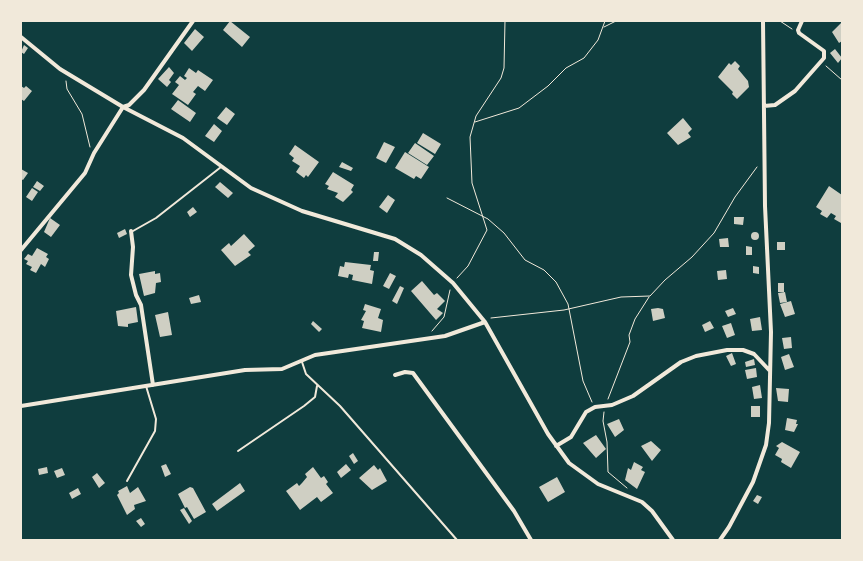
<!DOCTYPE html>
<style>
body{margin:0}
#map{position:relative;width:863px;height:561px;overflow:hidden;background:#0f3d3e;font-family:Georgia,serif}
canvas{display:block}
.frame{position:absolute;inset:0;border:22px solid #f1e9da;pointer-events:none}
</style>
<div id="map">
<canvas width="863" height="561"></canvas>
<div class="frame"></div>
</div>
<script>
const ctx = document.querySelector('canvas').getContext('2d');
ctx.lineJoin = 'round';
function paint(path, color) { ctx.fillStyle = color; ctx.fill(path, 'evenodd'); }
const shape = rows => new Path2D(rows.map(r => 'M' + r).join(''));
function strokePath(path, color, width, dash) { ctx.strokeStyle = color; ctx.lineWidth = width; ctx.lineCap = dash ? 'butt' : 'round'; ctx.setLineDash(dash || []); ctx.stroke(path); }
paint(shape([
 [230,21,250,37,242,47,223,30],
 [842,22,842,41,839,43,832,32],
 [195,29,204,37,192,51,184,43],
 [24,45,28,48,24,54,21,52],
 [835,49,842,58,838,63,830,53],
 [735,61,740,66,738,69,748,81,749,87,737,99,732,94,733,92,718,77,729,63,731,65],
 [169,67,174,73,169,80,171,82,167,87,158,79],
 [189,68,196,73,198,70,213,80,205,91,198,86,193,92,196,94,188,105,172,94,179,85,175,82,180,76,185,80,187,78,184,76],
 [21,86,24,88,26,86,32,91,24,101,21,99],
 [178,100,196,113,190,122,171,109],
 [226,107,235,114,227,125,217,118],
 [683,118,692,129,688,133,691,137,678,145,667,133],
 [214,124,222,131,214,142,205,136],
 [423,133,441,144,435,154,417,143],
 [384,142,395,147,386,163,376,158],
 [415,143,434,156,427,165,408,153],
 [295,145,319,162,308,177,306,175,304,178,296,172,300,166,292,161,294,158,289,154],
 [405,152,429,167,421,179,416,176,414,179,395,168],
 [342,162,353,168,351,171,339,167],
 [21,169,28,173,23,180,21,179],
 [333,172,354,185,351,190,353,192,343,202,335,197,338,193,327,189,329,186,325,184],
 [37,181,44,186,40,191,33,187],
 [220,182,233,193,228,198,215,187],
 [829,186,842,195,841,223,834,219,836,216,831,213,827,218,820,214,822,211,816,207],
 [32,188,38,192,32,201,26,197],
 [388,195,395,200,387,213,379,207],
 [193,207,197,212,190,217,187,212],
 [734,217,744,217,743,225,734,224],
 [50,218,60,225,51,237,44,232],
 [125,229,127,234,119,238,117,233],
 '751 236a4 4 0 1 1 8 0a4 4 0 1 1-8 0Z',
 [244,234,255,246,248,252,251,255,235,266,221,250,229,243,231,246],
 [728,238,729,247,720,247,719,239],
 [777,242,785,242,785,250,777,250],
 [746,246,752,247,752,255,746,255],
 [37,248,48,254,46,257,49,259,45,267,41,264,36,273,30,270,32,267,26,264,28,261,24,259,28,254,32,256],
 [374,252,379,252,378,261,373,261],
 [345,262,371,265,370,270,374,271,372,284,352,280,353,275,349,274,348,278,338,276,340,266,344,267],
 [753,266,759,267,759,274,753,273],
 [726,270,727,279,718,280,717,271],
 [155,271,155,274,160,273,161,282,156,283,155,293,144,296,139,274],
 [390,273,396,276,389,289,383,286],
 [422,281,434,295,437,293,445,301,437,309,443,313,436,320,411,291],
 [778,283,784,283,784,292,778,292],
 [400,286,404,288,397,304,392,301],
 [785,292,787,302,780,303,778,293],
 [199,295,201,302,191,304,189,298],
 [791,301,795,314,785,317,780,304],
 [365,304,381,309,378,318,383,320,381,332,362,328,364,321,361,320,366,311,363,310],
 [136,307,138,322,128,324,128,327,118,326,116,311],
 [658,308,663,309,665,318,653,321,651,309],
 [733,308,736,314,728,317,725,311],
 [168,312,172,335,160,337,155,315],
 [760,317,762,330,752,331,750,319],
 [313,321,322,329,319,332,311,324],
 [710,321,714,328,705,332,702,325],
 [731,323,735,335,727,338,722,326],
 [791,337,792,348,784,349,782,338],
 [732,353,736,364,731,366,726,356],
 [789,354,794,367,785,370,781,357],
 [754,359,755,365,746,367,745,362],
 [756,368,757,377,747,379,745,370],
 [760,385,762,398,754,399,752,387],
 [776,388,789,389,788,402,778,401],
 [751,406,760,406,760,417,751,417],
 [787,418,797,420,796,424,798,424,794,432,785,430],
 [619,419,624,430,615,437,607,424],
 [596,435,606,449,596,458,583,443],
 [651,441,661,450,652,461,641,446],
 [782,442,800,452,791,468,781,462,782,459,775,455,779,448,776,446],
 [353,453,358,461,354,464,349,456],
 [634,462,643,467,641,470,645,472,637,489,625,480,628,468,631,470],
 [166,464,171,474,165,477,161,466],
 [346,464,351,470,341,478,337,472],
 [374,465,378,470,380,468,387,481,372,490,359,478],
 [47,467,48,473,39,475,38,469],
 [313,467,321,478,324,476,328,482,326,484,333,493,321,502,317,497,300,510,286,491,297,483,299,486,302,483,307,477,305,474],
 [62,468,65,475,57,478,54,471],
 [97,473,105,483,99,488,92,477],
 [557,477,565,492,548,502,539,487],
 [240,483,245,491,217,511,212,504],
 [127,486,130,493,138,487,146,501,134,505,135,509,127,515,117,495,119,493,118,491],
 [190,487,193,488,206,512,194,519,187,507,185,508,178,494],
 [78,488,81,494,72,499,69,493],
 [757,495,762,497,758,504,753,501],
 [184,508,192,521,189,524,180,510],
 [141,518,145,524,141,527,136,521]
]), '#cfcfc3');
strokePath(shape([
 [780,21,792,29],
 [604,27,616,21],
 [826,66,842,80],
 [66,81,67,89,82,114,90,147],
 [475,122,519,108,548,86,566,68,584,58,598,40,605,21],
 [447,198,488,219,504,233,525,260,544,270,556,282,568,304,583,381,592,402],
 [457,278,468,266,487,230,472,183,470,137,476,116,501,78,504,68,505,21],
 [491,318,564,310,621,297,650,296,665,280,692,257,714,233,735,197,757,167],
 [432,331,444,317,450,290],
 [608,399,630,342,629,335,635,319,649,297],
 [604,412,603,421,607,442,608,472,627,488]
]), '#f1e9da', 1);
strokePath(shape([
 [133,231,156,218,221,167],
 [302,362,306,374,340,406,457,540],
 [238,451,304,406,315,397,317,386],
 [127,481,155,431,156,419,146,386]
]), '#f1e9da', 2);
strokePath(shape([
 [21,37,60,69,123,107,183,138,251,188,302,211,395,239,421,255,453,283,485,322,548,434,569,463,598,484,642,502,652,511,673,540],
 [764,106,775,105,795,91,824,58,824,51,799,33,798,30,802,21],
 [131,231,133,247,131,275,136,295,141,305,153,385],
 [21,250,85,173,94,153,123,107,129,105,144,90,193,21],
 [395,375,405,372,413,373,514,511,531,540],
 [21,406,245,370,282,369,315,355,445,336,485,322],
 [556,446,571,437,586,412,595,407,612,405,633,396,681,362,696,356,727,350,743,350,754,354,770,371],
 [720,540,729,527,753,482,766,445,769,423,771,332,765,206,763,21]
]), '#f1e9da', 4);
</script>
